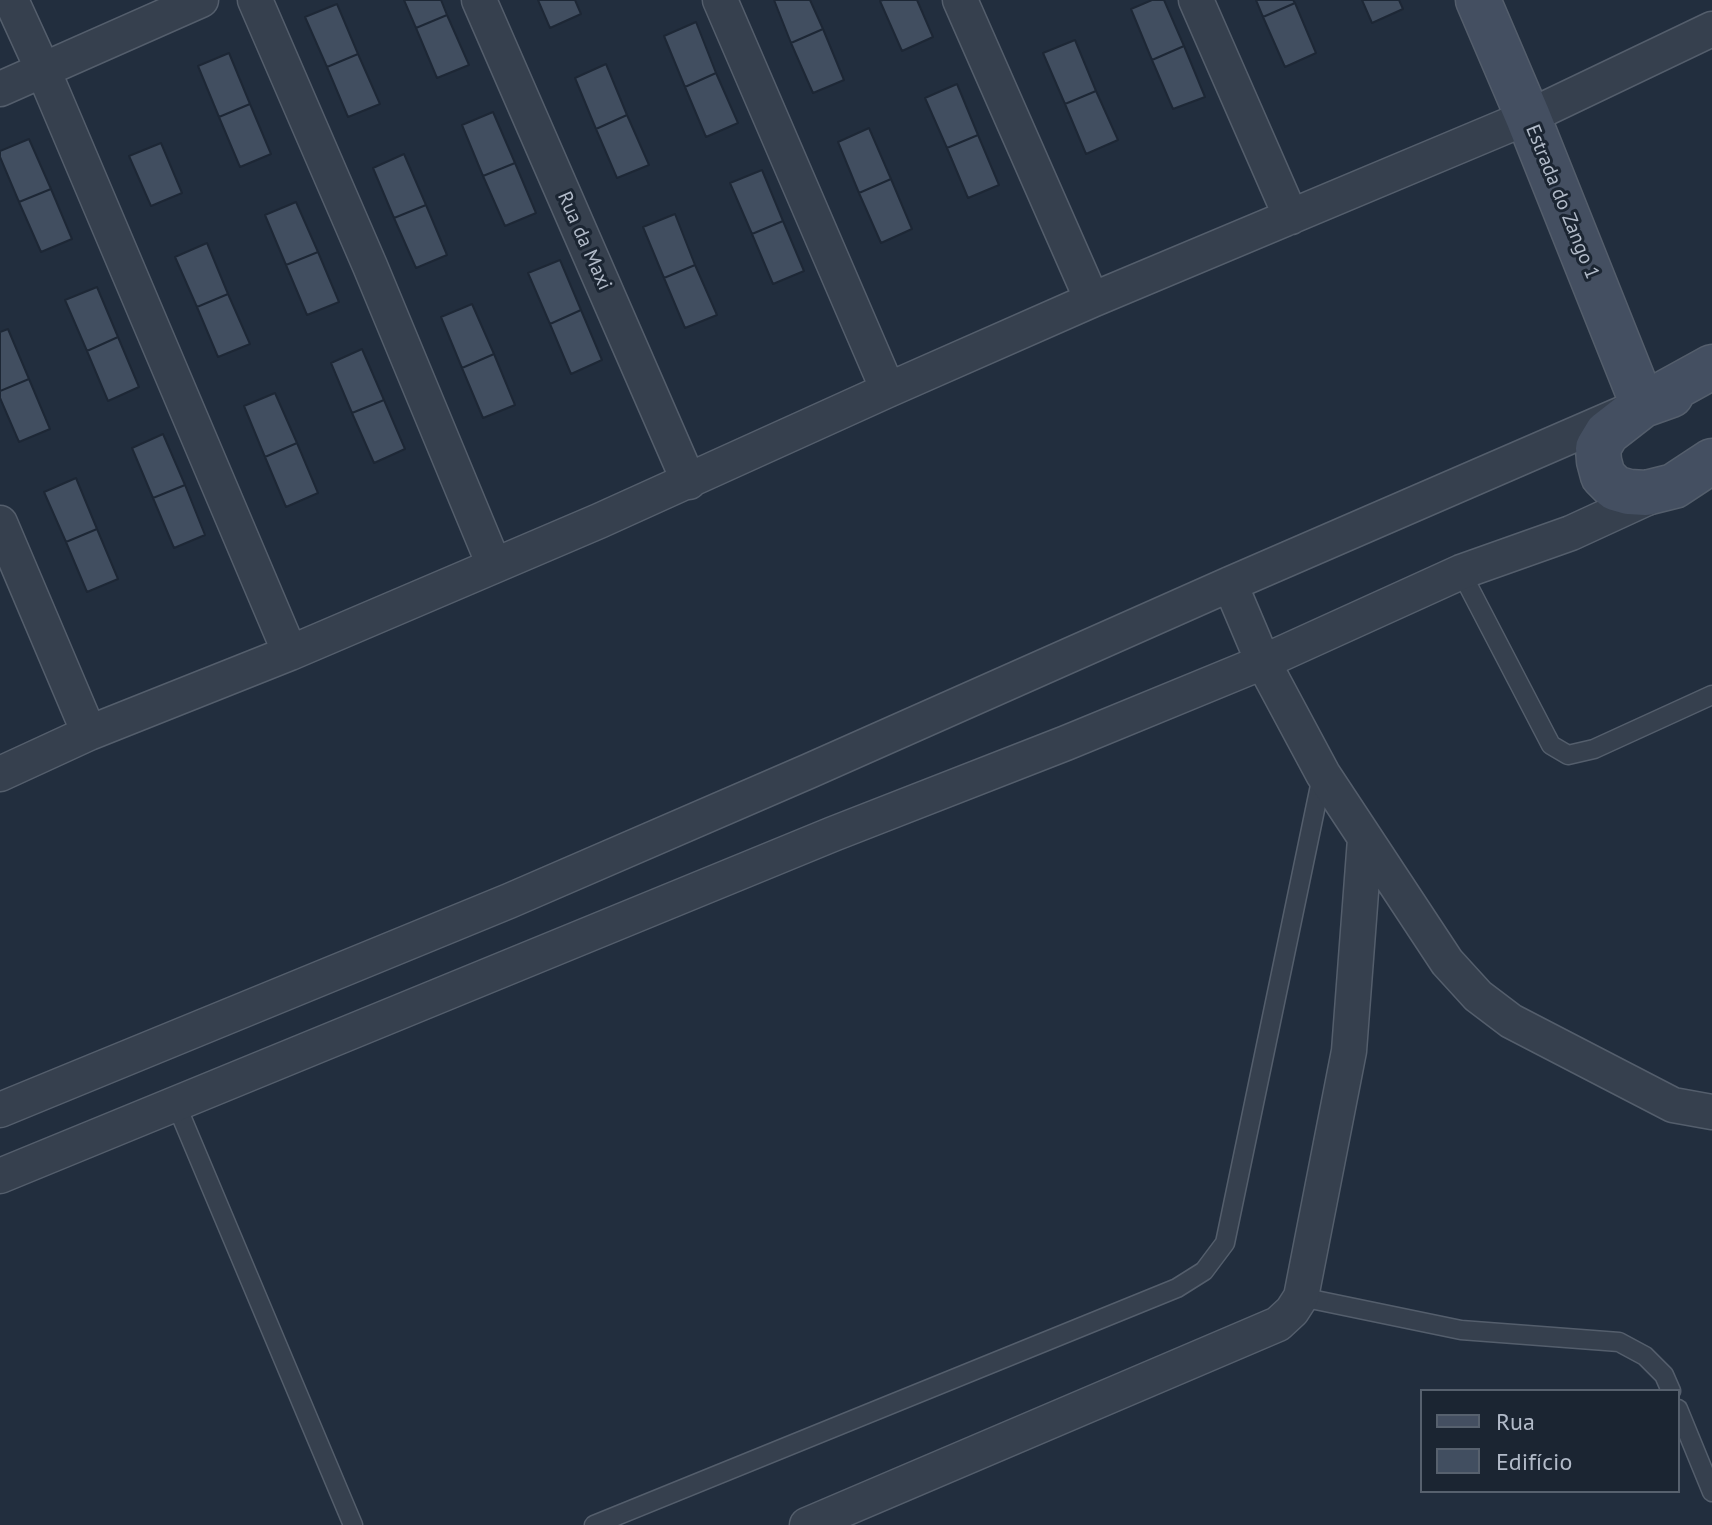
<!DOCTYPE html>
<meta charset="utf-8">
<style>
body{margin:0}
#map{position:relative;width:1712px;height:1525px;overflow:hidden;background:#222e3e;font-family:"PT Sans",sans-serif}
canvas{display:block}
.legend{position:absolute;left:1420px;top:1389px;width:260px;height:104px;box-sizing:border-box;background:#1b2532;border:2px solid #57616e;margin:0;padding:10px 14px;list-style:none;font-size:24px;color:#b2bbc9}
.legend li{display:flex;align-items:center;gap:16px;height:40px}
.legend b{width:40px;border:2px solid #57616e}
</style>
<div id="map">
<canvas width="1712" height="1525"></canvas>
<ul class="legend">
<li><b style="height:10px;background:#444f61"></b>Rua</li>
<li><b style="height:22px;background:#414e60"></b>Edifício</li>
</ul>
</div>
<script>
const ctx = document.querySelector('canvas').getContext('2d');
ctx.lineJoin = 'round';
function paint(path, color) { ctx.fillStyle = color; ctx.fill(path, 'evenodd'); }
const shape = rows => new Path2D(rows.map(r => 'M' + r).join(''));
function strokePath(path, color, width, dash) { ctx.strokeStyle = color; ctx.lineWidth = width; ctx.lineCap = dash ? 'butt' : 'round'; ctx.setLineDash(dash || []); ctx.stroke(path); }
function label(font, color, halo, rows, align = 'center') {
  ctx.font = font + ' "PT Sans",sans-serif'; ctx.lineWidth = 6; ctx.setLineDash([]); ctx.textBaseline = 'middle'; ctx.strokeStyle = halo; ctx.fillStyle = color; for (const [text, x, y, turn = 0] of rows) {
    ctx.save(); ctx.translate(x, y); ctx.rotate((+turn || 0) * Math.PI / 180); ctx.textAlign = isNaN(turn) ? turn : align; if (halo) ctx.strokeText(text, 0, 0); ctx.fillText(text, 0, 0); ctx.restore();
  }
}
const building = shape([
 [404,0,441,0,447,15,416,28,404,0],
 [538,0,575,0,581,14,550,28,538,0],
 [774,0,810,0,823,29,791,43,774,0],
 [883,0,917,0,933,37,902,51,880,1,883,0],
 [1152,0,1164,0,1184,46,1152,60,1131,9,1152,0],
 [1256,0,1293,0,1295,3,1263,17,1256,0],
 [1362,0,1399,0,1403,9,1372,23,1362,0],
 [1295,3,1316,53,1285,67,1263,17,1295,3],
 [337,4,358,54,327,67,305,17,337,4],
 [447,15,469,65,437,78,416,28,447,15],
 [696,22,716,73,685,87,664,36,696,22],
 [823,29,844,80,813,93,791,43,823,29],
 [1075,40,1096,91,1065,104,1043,53,1075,40],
 [1184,46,1205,97,1173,109,1152,60,1184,46],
 [229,53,250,104,219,117,198,66,229,53],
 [358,54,380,104,348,117,327,67,358,54],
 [606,64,627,115,596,129,575,78,606,64],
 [716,73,738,123,706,137,685,87,716,73],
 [957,84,978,135,947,148,925,98,957,84],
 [1096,91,1118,140,1086,154,1065,104,1096,91],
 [250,104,271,154,240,167,219,117,250,104],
 [493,112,515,163,483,176,462,125,493,112],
 [627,115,649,165,617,178,596,129,627,115],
 [869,128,891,179,859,193,838,142,869,128],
 [978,135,999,185,968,198,947,148,978,135],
 [29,139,51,189,19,202,0,157,0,151,29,139],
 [161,143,182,193,151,206,129,156,161,143],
 [404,154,426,205,394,218,373,168,404,154],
 [515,163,536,213,505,226,483,176,515,163],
 [762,170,783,221,752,234,730,183,762,170],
 [891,179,912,229,881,243,859,193,891,179],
 [51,189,72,239,41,252,19,202,51,189],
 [296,202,318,252,286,265,265,215,296,202],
 [426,205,447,255,416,268,394,218,426,205],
 [675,214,695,265,664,278,643,227,675,214],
 [783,221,804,271,773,284,752,234,783,221],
 [207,243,228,294,197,307,175,257,207,243],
 [318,252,339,302,307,315,286,265,318,252],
 [560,260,581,310,550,324,528,273,560,260],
 [695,265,717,315,685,328,664,278,695,265],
 [97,287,118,337,87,351,65,300,97,287],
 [228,294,250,344,218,357,197,307,228,294],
 [472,304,494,354,462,368,441,317,472,304],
 [581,310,602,360,571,374,550,324,581,310],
 [8,329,29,379,0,391,0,332,8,329],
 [118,337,139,387,108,401,87,351,118,337],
 [362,349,384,400,352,413,331,363,362,349],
 [494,354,515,405,483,418,462,368,494,354],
 [29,379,50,429,19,442,0,398,0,391,29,379],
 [275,393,297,443,265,457,244,406,275,393],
 [384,400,405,449,374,463,352,413,384,400],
 [163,434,185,485,153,498,132,448,163,434],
 [297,443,318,493,286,507,265,457,297,443],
 [76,478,97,529,66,542,44,492,76,478],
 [185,485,205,535,174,548,153,498,185,485],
 [97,529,118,579,87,592,66,542,97,529]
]);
paint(building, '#414e60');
strokePath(building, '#1d2735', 2);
const lane = shape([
 [1461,572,1551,745,1568,755,1594,749,1712,695],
 [176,1104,353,1525],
 [1301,1297,1461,1330,1619,1342,1645,1356,1664,1375,1671,1391],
 [1678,1409,1712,1492],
 [594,1525,1177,1288,1204,1271,1225,1243,1322,776]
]);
const street = shape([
 [11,0,43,70,290,653],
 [255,0,370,266,494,565],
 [479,0,689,482],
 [720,0,888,390],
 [960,0,1092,300],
 [1196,0,1291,217],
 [0,89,201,0],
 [0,523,89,733],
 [1230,584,1263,662,1323,774,1447,962,1478,996,1511,1021,1673,1105,1712,1112],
 [0,774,89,733,290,653,599,521,888,390,1092,300,1528,117,1712,29],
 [0,1110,509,901,809,771,1230,584,1624,413],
 [0,1176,833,834,1066,743,1263,662,1461,572,1571,533,1660,492],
 [807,1525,1278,1324,1292,1311,1301,1297,1349,1051,1365,839]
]);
const secondary = shape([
 [1478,0,1528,117,1643,405,1712,367],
 [1671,395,1643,405,1607,433,1598,448,1599,461,1603,476,1615,488,1629,492,1646,493,1674,486,1712,461]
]);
strokePath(lane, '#545e6c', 21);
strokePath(street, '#545e6c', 37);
strokePath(secondary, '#545e6c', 47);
strokePath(lane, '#36404e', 18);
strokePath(street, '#36404e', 34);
strokePath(secondary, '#444f61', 44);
label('20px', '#b2bbc9', '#1b2532', [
 ["Estrada do Zango 1",1562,202,68],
 ["Rua da Maxi",584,241,66]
]);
</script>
